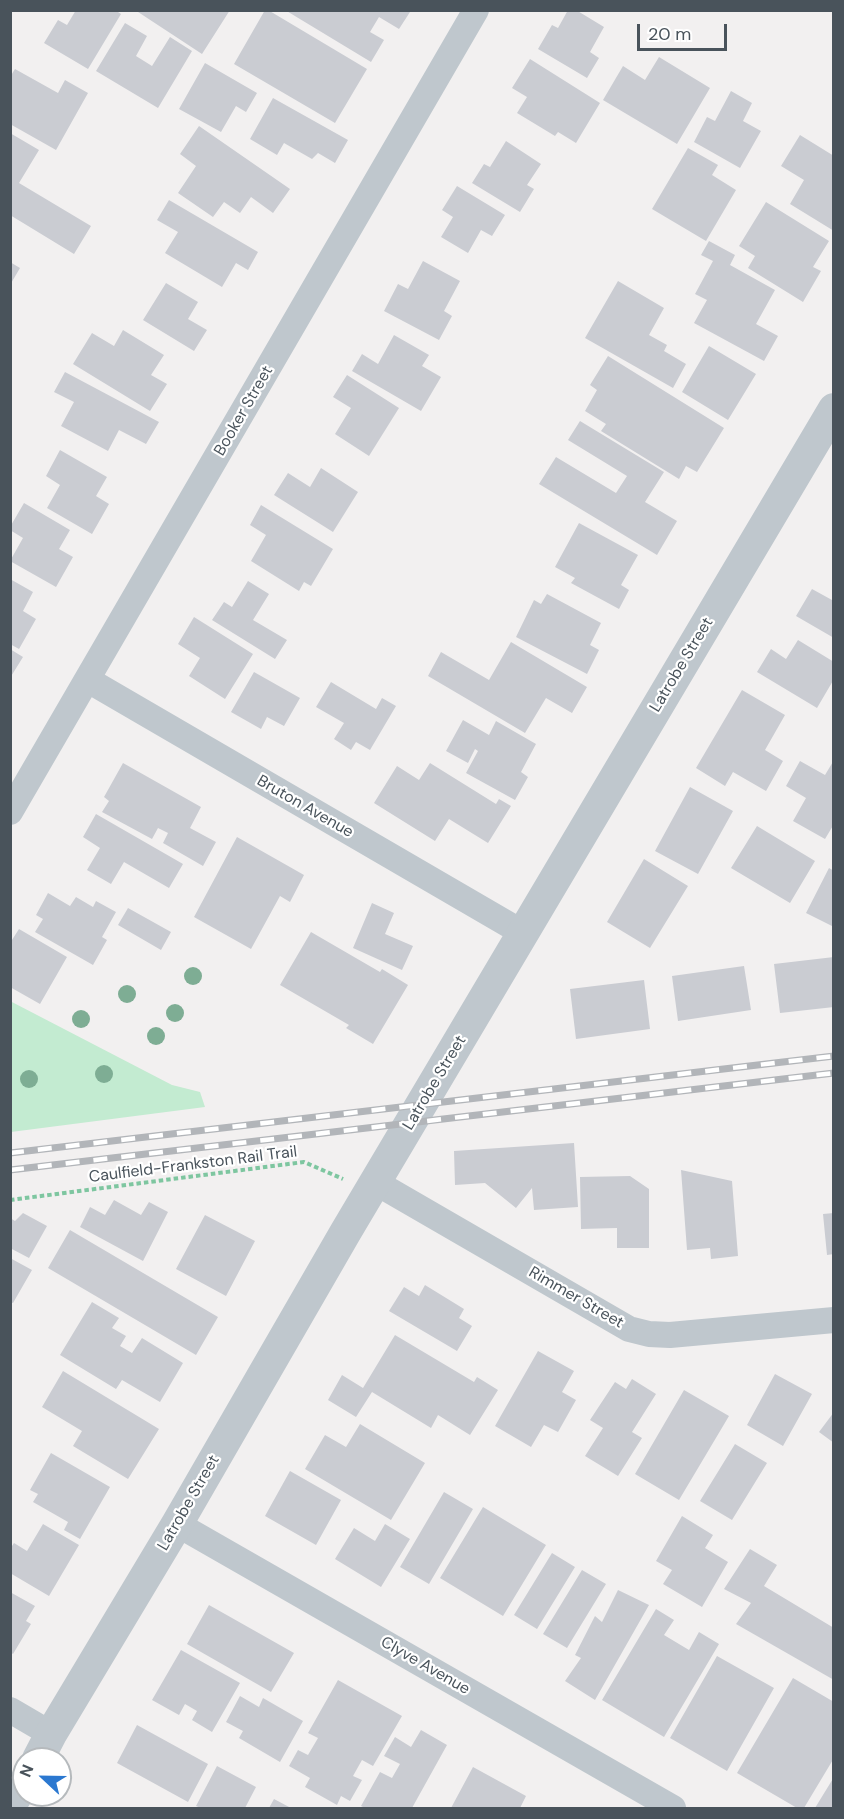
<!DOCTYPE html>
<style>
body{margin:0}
#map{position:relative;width:844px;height:1819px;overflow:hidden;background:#f2f0f0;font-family:"DM Sans",sans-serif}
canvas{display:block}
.frame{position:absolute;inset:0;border:12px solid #49535b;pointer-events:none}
.north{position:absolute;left:12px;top:1747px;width:60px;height:60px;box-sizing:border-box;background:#fff;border:2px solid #b6babd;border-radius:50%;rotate:292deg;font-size:16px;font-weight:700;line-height:24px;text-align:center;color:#49535b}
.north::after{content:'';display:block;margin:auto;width:21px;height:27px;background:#2b78d0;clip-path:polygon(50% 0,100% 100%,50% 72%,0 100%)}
.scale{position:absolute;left:637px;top:24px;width:90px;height:27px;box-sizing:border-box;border:3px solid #49535b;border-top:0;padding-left:8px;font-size:18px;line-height:21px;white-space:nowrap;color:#49535b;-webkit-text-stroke:4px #fff;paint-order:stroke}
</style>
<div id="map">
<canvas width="844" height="1819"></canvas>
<div class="frame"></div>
<div class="north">N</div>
<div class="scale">20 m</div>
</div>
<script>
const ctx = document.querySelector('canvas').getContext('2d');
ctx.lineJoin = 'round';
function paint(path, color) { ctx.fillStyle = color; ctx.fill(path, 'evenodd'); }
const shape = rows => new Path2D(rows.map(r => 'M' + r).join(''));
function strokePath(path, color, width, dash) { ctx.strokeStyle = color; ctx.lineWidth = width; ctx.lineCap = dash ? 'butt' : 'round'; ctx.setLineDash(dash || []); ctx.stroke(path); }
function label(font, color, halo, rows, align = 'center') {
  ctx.font = font + ' "DM Sans",sans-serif'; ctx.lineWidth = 4.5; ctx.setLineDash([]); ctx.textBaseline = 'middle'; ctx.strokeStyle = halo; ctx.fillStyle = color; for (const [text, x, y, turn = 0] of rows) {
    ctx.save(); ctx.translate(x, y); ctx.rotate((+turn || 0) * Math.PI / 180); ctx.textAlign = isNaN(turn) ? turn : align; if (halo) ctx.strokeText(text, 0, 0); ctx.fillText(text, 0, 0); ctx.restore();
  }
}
paint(shape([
 [10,1001,172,1085,200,1092,205,1107,11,1132]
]), '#c3ebd1');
paint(shape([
 [76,10,115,10,121,14,88,69,44,43,58,20,67,25],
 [135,10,230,10,202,54],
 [265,10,268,10,367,69,335,123,234,64],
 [285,10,408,10,410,12,399,29,379,17,370,32,384,40,371,62],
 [568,10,576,10,604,27,590,52,599,58,587,78,538,49,552,25,558,28],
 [125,23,147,36,136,56,152,66,170,37,192,51,158,108,96,71],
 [659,57,710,88,677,144,603,100,623,66,645,80],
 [530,59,600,103,576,143,558,132,555,136,517,113,527,97,512,88],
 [205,63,257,93,246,112,236,106,221,132,179,109],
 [15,69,58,93,65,80,88,93,56,150,10,124,10,77],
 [731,91,752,103,743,121,761,131,740,168,694,142,707,117,715,121],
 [273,98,348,140,335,163,318,153,312,159,284,143,277,155,250,139],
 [199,126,290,189,273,213,251,197,240,213,224,202,213,217,178,193,196,166,180,154],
 [10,133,39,150,19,183,91,226,74,254,10,215],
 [800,135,834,156,834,231,790,204,804,180,781,166],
 [506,141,541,164,527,185,534,189,520,212,472,183,484,164,490,167],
 [688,148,718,165,712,175,736,190,706,241,652,209],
 [457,186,505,215,492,236,481,230,468,253,441,237,453,217,442,210],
 [169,200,258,252,248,270,236,263,222,287,165,253,178,232,157,220],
 [766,202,829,241,813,267,821,271,803,302,748,268,755,256,739,246],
 [709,241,735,255,730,265,775,290,756,324,778,336,764,361,694,323,707,300,695,294,713,261,701,255],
 [423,261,460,281,444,311,452,316,439,340,384,311,398,284,408,289],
 [10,262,20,268,10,285],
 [618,281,664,308,649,335,667,345,664,351,686,364,673,388,585,338],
 [166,283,198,302,188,319,207,330,194,351,143,320],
 [123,330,164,355,151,375,167,384,150,411,73,364,92,333,114,346],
 [394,335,429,355,422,366,441,377,421,411,352,371,362,354,378,364],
 [709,346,756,374,728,420,682,392],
 [608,356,724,428,697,472,686,466,679,479,601,431,606,424,585,411,597,390,590,385],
 [65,372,159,422,146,444,119,430,108,451,61,426,74,402,54,392],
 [347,375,399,408,369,456,335,434,351,408,333,397],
 [580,421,664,472,645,502,677,521,657,555,539,484,556,457,616,493,627,476,568,440],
 [60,450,107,477,96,496,109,504,92,534,47,508,60,485,46,476],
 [321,468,358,492,333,532,274,495,288,473,310,487],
 [24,503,70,530,59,549,73,557,56,587,10,561,23,538,10,530,10,527],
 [261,505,333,549,311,586,304,582,299,591,251,561,266,535,250,525],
 [579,523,638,555,621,585,629,590,619,609,571,583,575,578,555,567],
 [10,579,33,592,23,611,36,619,19,649,10,644],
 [248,581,269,594,253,620,287,640,275,659,212,620,224,602,232,607],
 [812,589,832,600,834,597,834,638,796,616],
 [547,594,601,623,590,645,599,650,587,674,516,637,534,600,541,604],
 [194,617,253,654,225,699,189,676,200,658,178,644],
 [798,640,834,662,834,679,817,708,757,672,771,649,786,659],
 [511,642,587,687,572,713,546,698,525,733,428,676,441,652,489,680],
 [10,649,23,657,10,678],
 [254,672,300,698,284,726,267,717,261,729,231,712],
 [331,682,376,709,382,698,396,706,370,750,356,742,351,750,334,739,344,723,316,707],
 [742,690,785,715,765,750,783,761,766,791,733,772,725,786,696,768],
 [463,720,489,735,496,721,536,744,521,772,528,777,515,800,466,773,478,751,475,749,468,763,446,751],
 [834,760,834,824,825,839,793,821,806,798,786,786,800,761,825,775],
 [123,763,201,807,190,828,216,842,203,866,163,843,168,833,158,828,152,839,102,812,109,801,104,797],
 [430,763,496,804,499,799,511,806,488,843,449,819,435,841,374,803,397,766,419,780],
 [690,787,733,811,698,874,655,851],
 [96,814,183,864,169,888,124,862,111,884,87,870,100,848,83,837],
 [757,826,815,861,790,903,731,868],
 [237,837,304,875,290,902,280,896,251,949,194,917],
 [644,859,688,886,650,948,607,922],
 [829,868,834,871,834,927,806,913],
 [48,893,70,906,76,897,93,907,96,901,116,912,102,937,107,940,93,965,35,932,43,919,36,915],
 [372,903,394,913,385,934,413,946,402,970,353,948],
 [128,908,171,932,161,950,118,925],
 [19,929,67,957,40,1004,10,987,10,943],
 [311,932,380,972,382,969,408,985,373,1044,346,1028,349,1025,280,985],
 [834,957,834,1007,780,1013,774,964],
 [744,966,751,1010,678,1021,672,976],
 [644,980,650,1029,576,1039,570,989],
 [574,1143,578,1207,534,1210,532,1188,516,1208,485,1183,455,1185,454,1151],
 [681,1170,732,1181,738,1256,711,1259,710,1248,687,1250],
 [630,1176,649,1189,649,1248,617,1248,617,1228,581,1229,580,1177],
 [114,1200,141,1215,149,1202,168,1212,143,1261,80,1227,90,1207,105,1215],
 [23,1213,47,1226,29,1258,10,1248,10,1218,15,1221],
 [834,1213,834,1254,827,1255,823,1214],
 [205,1215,255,1241,226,1296,176,1269],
 [70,1230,218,1317,196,1355,48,1268],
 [10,1258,32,1270,13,1303,10,1302],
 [425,1285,464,1309,459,1318,472,1326,457,1351,389,1311,404,1287,419,1296],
 [92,1302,119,1318,112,1328,126,1336,120,1346,132,1353,142,1338,183,1363,160,1402,122,1380,116,1389,60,1355],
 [395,1335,474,1382,477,1377,498,1390,470,1435,438,1415,431,1428,372,1392,356,1417,328,1400,342,1375,363,1388],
 [538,1351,574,1371,562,1392,576,1400,558,1432,544,1425,531,1447,495,1426],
 [63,1371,159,1429,128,1479,73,1446,82,1431,42,1407],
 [775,1374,812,1394,783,1446,747,1425],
 [632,1379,656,1394,632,1432,642,1438,618,1476,585,1456,603,1428,590,1420,615,1382,626,1389],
 [684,1390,729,1416,679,1500,635,1474],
 [834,1412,834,1443,819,1432],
 [360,1424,425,1463,391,1520,305,1469,325,1435,346,1447],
 [735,1444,767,1463,732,1520,700,1501],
 [51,1453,110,1487,80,1539,64,1530,68,1522,33,1502,38,1494,30,1490],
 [290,1471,341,1500,316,1545,265,1516],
 [444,1492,473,1509,429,1584,400,1567],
 [483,1507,546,1545,503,1616,440,1578],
 [682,1516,713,1535,705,1548,728,1562,702,1607,663,1584,672,1570,656,1561],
 [43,1524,79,1545,49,1596,10,1573,10,1549,14,1543,27,1551],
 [385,1524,410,1539,381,1587,335,1559,354,1528,375,1541],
 [750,1549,777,1565,764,1586,834,1628,834,1680,736,1624,751,1603,724,1589],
 [552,1553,575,1567,537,1629,514,1615],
 [582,1570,606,1584,567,1648,543,1634],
 [618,1590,649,1605,595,1700,565,1681,581,1658,575,1655,595,1616,602,1622],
 [10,1592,35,1606,26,1621,31,1624,13,1654,10,1652],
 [209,1605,294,1653,271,1692,187,1644],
 [656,1609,674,1620,664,1635,689,1650,699,1632,719,1644,664,1737,602,1700],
 [181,1650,240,1683,212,1732,192,1720,197,1711,185,1704,179,1715,152,1700],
 [717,1656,774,1688,727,1771,670,1738],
 [793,1678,834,1702,834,1758,804,1808,797,1808,737,1773],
 [338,1680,402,1716,373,1766,362,1760,353,1776,362,1780,350,1801,341,1796,337,1805,305,1787,310,1778,289,1766,298,1750,308,1755,318,1738,308,1733],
 [240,1696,259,1707,263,1698,303,1721,280,1762,239,1738,243,1731,226,1722],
 [137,1725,208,1764,188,1802,117,1763],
 [421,1730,447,1745,412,1808,365,1808,361,1806,380,1772,392,1778,400,1764,384,1756,395,1737,411,1747],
 [217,1766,256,1787,245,1808,201,1808,196,1806],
 [473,1767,526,1796,520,1808,451,1808],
 [834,1777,834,1808,815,1808],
 [274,1799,291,1808,269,1808]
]), '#caccd2');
strokePath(shape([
 [10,1200,304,1162,343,1179]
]), '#7ec6a0', 4, [4.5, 3]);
strokePath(shape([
 [88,680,523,933],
 [10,812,476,10],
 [375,1182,629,1329,649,1334,670,1335,834,1320],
 [177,1524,673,1808],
 [10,1710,51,1734]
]), '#bfc7cd', 26);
strokePath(shape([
 [38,1759,51,1734,177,1524,345,1233,834,409],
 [10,1806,24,1783]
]), '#bfc7cd', 32);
const rail = shape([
 [10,1153,834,1056],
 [10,1170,834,1073]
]);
strokePath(rail, '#b2b5b9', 7);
strokePath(rail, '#fff', 4.5, [14]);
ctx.fillStyle = '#7ead94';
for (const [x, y] of [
 [193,976],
 [127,994],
 [175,1013],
 [81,1019],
 [156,1036],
 [104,1074],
 [29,1079]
]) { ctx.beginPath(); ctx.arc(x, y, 9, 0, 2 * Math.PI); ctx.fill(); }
label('16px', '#49535b', '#fff', [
 ["Booker Street",244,411,-60],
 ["Latrobe Street",682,665,-59],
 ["Bruton Avenue",305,807,30],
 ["Latrobe Street",435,1083,-59],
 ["Caulfield-Frankston Rail Trail",193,1165,-7],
 ["Rimmer Street",576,1298,30],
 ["Latrobe Street",189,1503,-60],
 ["Clyve Avenue",425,1666,30]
]);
</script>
